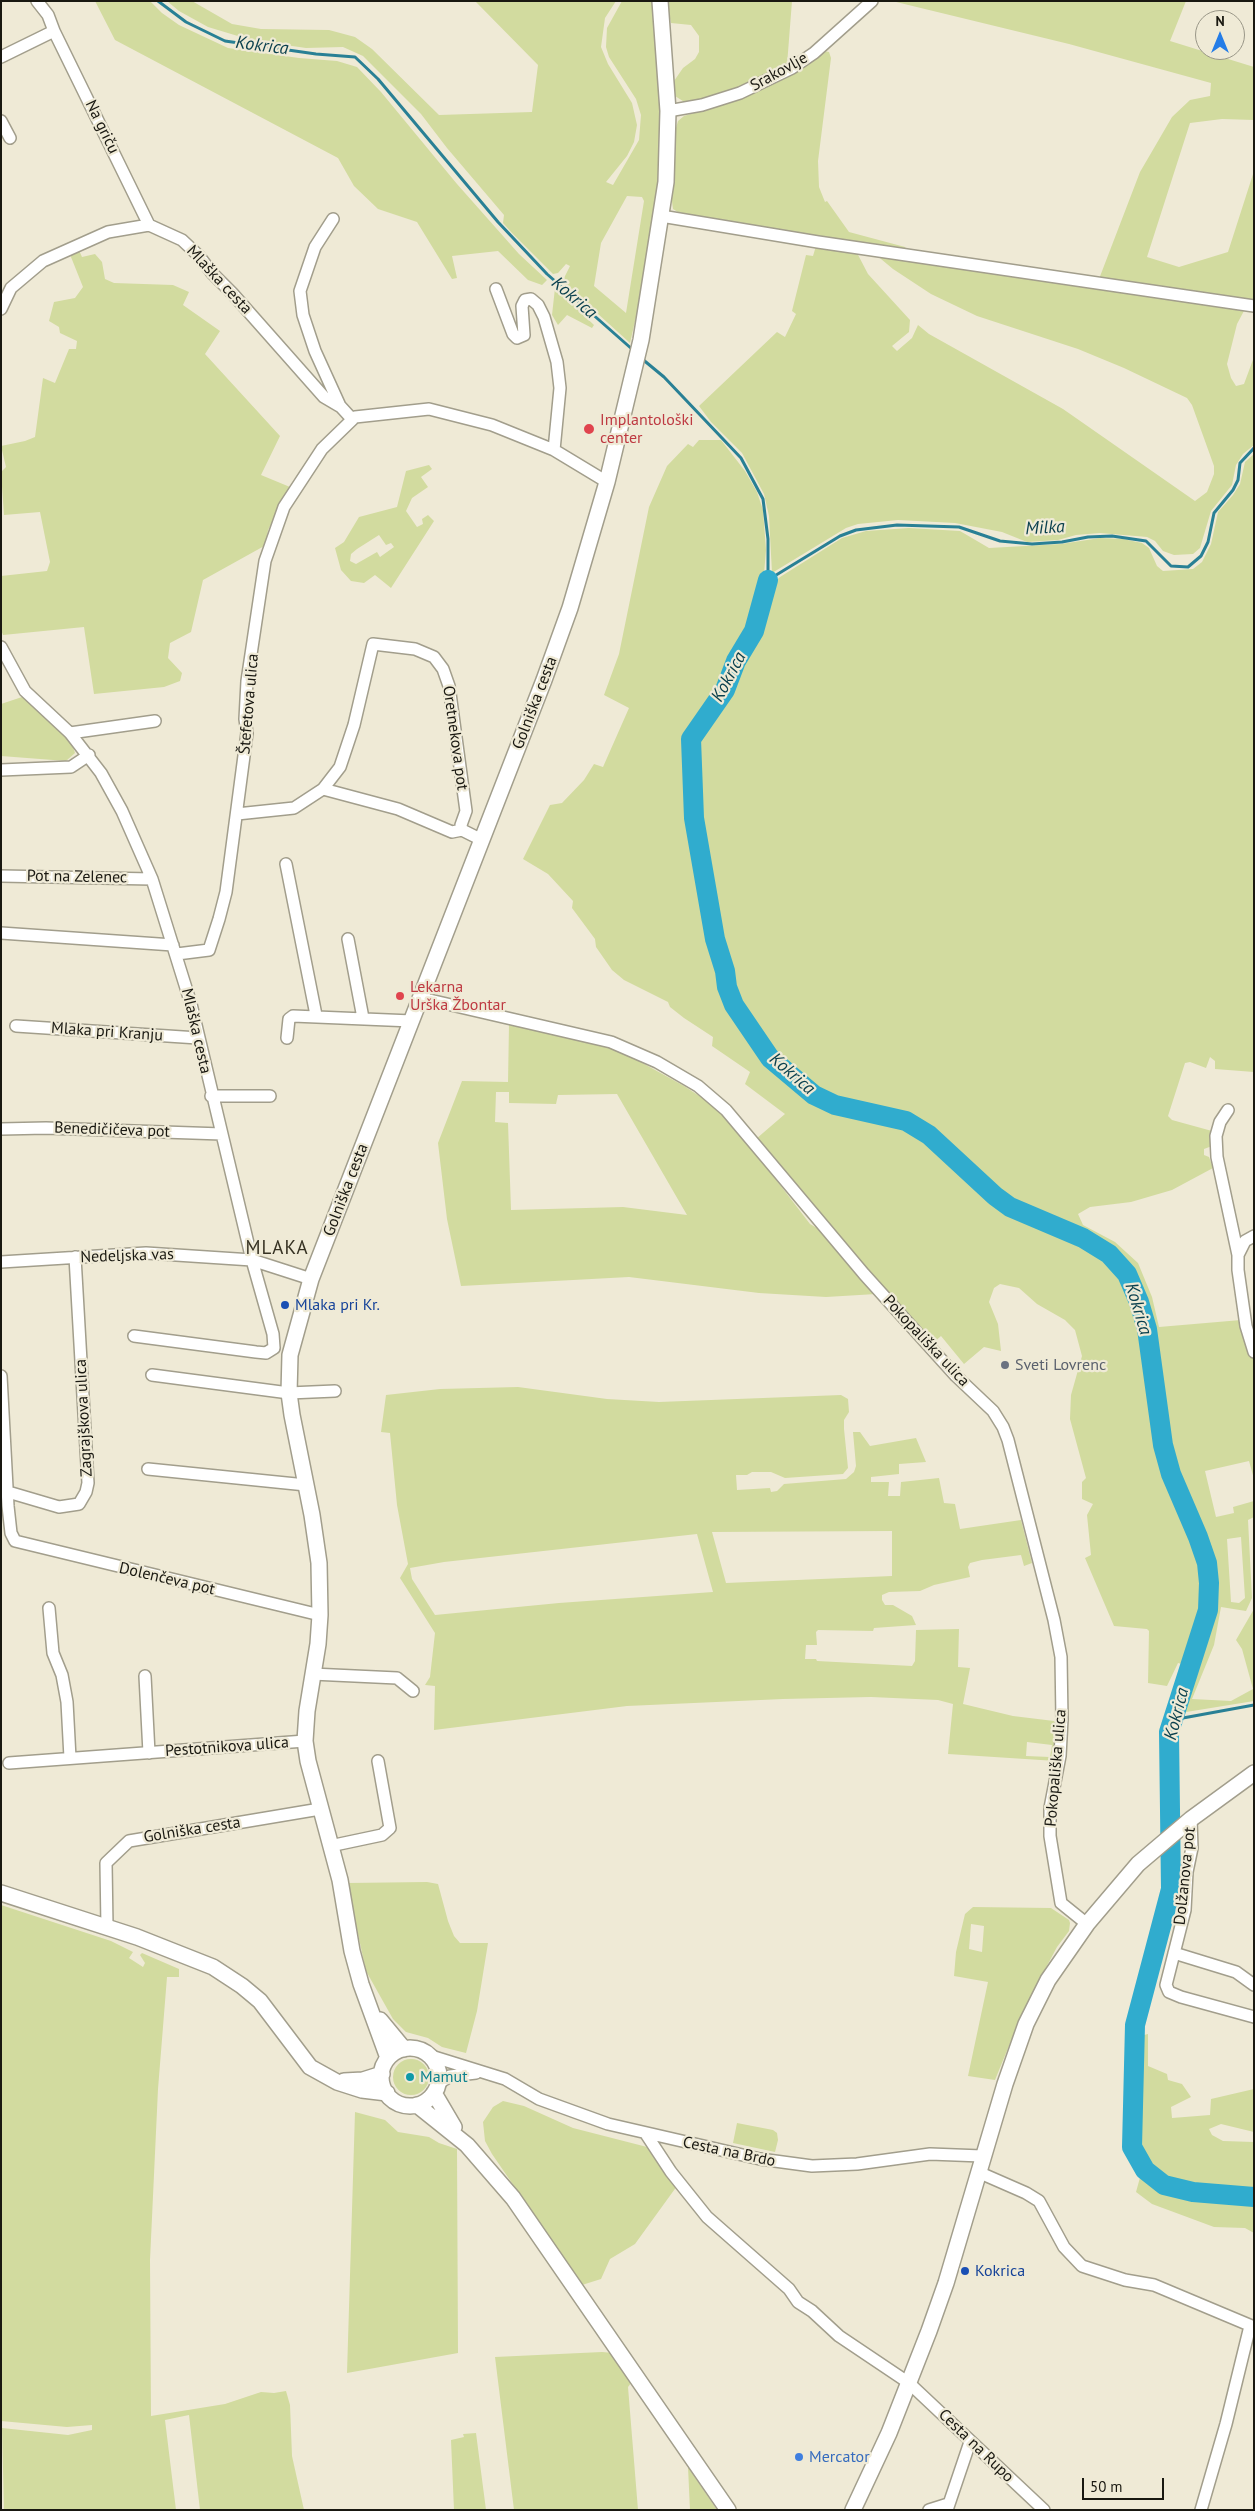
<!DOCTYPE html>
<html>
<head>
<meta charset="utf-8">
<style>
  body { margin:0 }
  #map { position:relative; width:1255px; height:2511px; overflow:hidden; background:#efead6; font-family:"PT Sans",sans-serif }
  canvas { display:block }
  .frame { position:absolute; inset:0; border:2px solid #191811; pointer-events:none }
  .north { position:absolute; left:1195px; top:10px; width:50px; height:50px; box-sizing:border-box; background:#efead6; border:1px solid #999687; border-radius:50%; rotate:0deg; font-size:14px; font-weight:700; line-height:20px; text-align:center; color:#191811 }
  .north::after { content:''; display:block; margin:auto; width:18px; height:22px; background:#257de7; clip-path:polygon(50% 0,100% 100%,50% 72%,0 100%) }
  .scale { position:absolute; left:1082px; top:2478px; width:82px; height:22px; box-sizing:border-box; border:2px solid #191811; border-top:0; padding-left:6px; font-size:15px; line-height:18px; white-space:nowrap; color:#191811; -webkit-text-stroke:4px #efead6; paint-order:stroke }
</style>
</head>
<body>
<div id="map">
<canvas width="1255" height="2511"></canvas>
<div class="frame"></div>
<div class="north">N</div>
<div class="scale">50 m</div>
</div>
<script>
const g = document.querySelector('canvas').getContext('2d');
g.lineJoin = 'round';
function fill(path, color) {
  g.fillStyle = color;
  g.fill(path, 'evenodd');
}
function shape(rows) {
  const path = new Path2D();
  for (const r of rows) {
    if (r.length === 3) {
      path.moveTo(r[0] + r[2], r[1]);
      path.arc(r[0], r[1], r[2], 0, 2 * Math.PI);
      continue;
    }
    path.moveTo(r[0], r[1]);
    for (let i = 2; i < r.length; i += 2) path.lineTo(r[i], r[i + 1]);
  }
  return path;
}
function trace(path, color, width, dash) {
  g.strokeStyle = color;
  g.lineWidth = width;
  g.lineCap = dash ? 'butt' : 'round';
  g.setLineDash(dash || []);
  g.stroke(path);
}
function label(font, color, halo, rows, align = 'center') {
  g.font = font + ' "PT Sans",sans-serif';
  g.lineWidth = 4.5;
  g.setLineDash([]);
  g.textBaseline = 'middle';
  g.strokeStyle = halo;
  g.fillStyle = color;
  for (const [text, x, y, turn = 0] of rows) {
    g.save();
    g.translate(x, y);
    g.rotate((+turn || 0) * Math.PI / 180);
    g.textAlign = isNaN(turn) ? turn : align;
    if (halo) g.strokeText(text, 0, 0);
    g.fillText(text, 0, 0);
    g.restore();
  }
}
fill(shape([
  [95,1,150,1,162,13,179,25,228,48,299,58,337,61,357,67,381,92,457,184,519,254,547,280,542,285,528,280,498,251,452,256,457,278,452,279,417,222,378,209,354,186,338,158,115,40],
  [167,1,192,1,232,24,261,29,329,30,355,37,372,49,439,115,532,112,538,65,475,1,616,1,605,18,601,47,608,64,632,103,637,125,634,142,627,156,606,182,613,185,639,140,641,115,636,99,609,57,606,47,607,28,622,1,653,1,658,59,661,150,654,214,639,304,630,343,565,284,564,278,570,266,566,264,558,273,553,274,512,233,503,223,504,215,447,148,421,114,363,56,343,47,306,48,251,40,208,27,179,11],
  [627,196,642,197,644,201,626,313,594,286,601,243],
  [666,1,792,1,787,65,738,88,704,100,686,103,675,96,674,81,683,68,695,59,699,52,699,36,691,25,671,23],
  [892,1,1186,1,1170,41,1254,67,1254,120,1222,119,1190,123,1147,257,1179,267,1228,252,1254,171,1254,301,1099,279,1140,172,1154,148,1172,117,1190,100,1210,96,1211,83,1069,44],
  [824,51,829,52,831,58,818,161,819,187,825,202,827,201,849,232,905,247,907,250,681,214,673,209,671,194,675,131,678,121,684,116,719,105,785,78],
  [816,246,856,251,868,274,910,320,909,332,892,346,897,351,912,338,918,325,929,334,1063,409,1195,501,1207,492,1214,474,1214,466,1192,405,1187,398,1124,368,1078,349,977,316,931,294,893,269,875,254,1245,309,1237,324,1227,364,1231,378,1236,386,1244,384,1254,357,1254,445,1243,454,1236,465,1232,485,1211,511,1200,548,1193,554,1174,555,1163,551,1155,541,1147,537,1100,533,1076,535,1058,540,1027,542,1002,532,955,523,898,520,858,524,846,528,772,573,769,516,764,494,742,453,711,422,699,406,777,332,785,337,796,314,792,311,806,255,813,256],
  [78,248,82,257,95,254,102,262,105,279,114,283,173,285,189,292,183,305,220,331,205,354,280,436,261,475,290,487,268,530,266,545,203,580,191,632,170,643,168,658,182,673,180,681,164,687,94,694,84,627,3,635,1,630,1,576,47,571,50,562,40,512,4,515,1,472,6,467,1,446,25,441,35,437,43,378,55,383,69,349,76,349,77,341,60,333,59,327,49,321,54,302,75,298,83,287,69,252],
  [555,288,594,325,592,328,567,315,558,325,552,315],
  [699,440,721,440,745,471,757,492,763,510,766,550,762,598,751,631,738,655,739,659,760,627,772,584,780,577,842,538,866,531,909,528,960,531,989,548,1061,544,1100,538,1123,539,1142,543,1149,548,1157,566,1163,571,1193,569,1202,562,1211,544,1218,512,1233,495,1240,484,1245,462,1254,454,1254,1072,1215,1069,1215,1061,1210,1057,1206,1068,1190,1062,1185,1063,1168,1116,1172,1120,1212,1131,1212,1146,1204,1149,1204,1155,1209,1157,1213,1168,1172,1190,1131,1202,1090,1207,1078,1214,1083,1225,1115,1242,1138,1263,1152,1297,1159,1327,1241,1320,1254,1361,1254,1479,1249,1461,1205,1471,1216,1517,1234,1513,1233,1507,1254,1501,1254,1517,1248,1520,1252,1598,1246,1611,1221,1607,1214,1645,1192,1699,1231,1701,1253,1689,1242,1649,1236,1640,1254,1609,1254,1701,1180,1713,1183,1698,1209,1623,1213,1575,1201,1528,1173,1465,1168,1433,1161,1408,1150,1322,1144,1300,1135,1280,1115,1255,1098,1242,1035,1215,999,1197,978,1177,970,1164,963,1163,909,1118,835,1102,820,1093,801,1073,781,1061,766,1047,735,1002,717,937,716,923,712,920,710,923,711,941,723,975,728,1000,768,1065,784,1081,807,1097,829,1107,869,1113,927,1135,1008,1209,1084,1243,1106,1257,1121,1272,1136,1304,1144,1337,1154,1400,1157,1445,1168,1479,1193,1533,1205,1587,1197,1635,1182,1664,1178,1663,1167,1686,1148,1683,1149,1631,1147,1629,1114,1626,1085,1558,1091,1555,1087,1515,1093,1504,1082,1499,1082,1482,1086,1478,1070,1419,1071,1395,1082,1356,1075,1330,1065,1320,1037,1304,1019,1288,1000,1284,994,1288,989,1302,998,1324,1001,1351,984,1347,964,1364,941,1336,932,1344,756,1139,785,1114,745,1084,750,1072,712,1046,713,1037,684,1018,670,1007,668,1002,624,980,612,970,596,947,595,939,572,908,573,901,548,874,523,859,550,805,562,803,584,780,594,764,603,767,629,708,604,695,619,654,649,507,667,466,688,444,693,447],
  [1241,1537,1245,1598,1239,1603,1231,1602,1227,1539],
  [429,465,432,469,421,477,428,487,412,498,406,511,417,527,423,524,422,519,428,515,434,521,391,588,375,575,364,583,351,581,341,570,335,548,344,542,359,517,397,507,406,471],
  [379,535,386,545,391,543,394,547,380,557,377,552,356,564,350,561,351,554,357,549],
  [22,697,70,738,75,753,66,761,1,756,1,704],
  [509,1025,597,1043,628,1055,684,1086,710,1103,731,1121,810,1224,822,1231,876,1294,826,1297,759,1293,629,1277,461,1286,447,1219,438,1143,462,1081,508,1082],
  [496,1092,509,1092,509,1103,556,1104,558,1095,617,1094,687,1215,623,1207,511,1210,508,1123,495,1122],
  [518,1387,607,1399,659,1402,841,1395,848,1399,849,1412,844,1420,844,1429,848,1468,843,1474,785,1478,771,1472,752,1472,747,1475,736,1475,737,1490,770,1488,771,1492,777,1491,784,1484,846,1479,854,1472,856,1466,853,1432,860,1432,870,1446,916,1438,926,1462,899,1464,899,1474,871,1477,871,1482,889,1482,888,1496,900,1496,901,1482,939,1478,944,1503,955,1504,960,1529,1021,1520,1032,1563,1024,1566,1021,1555,982,1560,970,1563,968,1567,970,1577,934,1585,920,1591,889,1592,882,1595,882,1600,885,1605,893,1605,912,1616,916,1625,874,1628,873,1631,818,1630,816,1632,817,1645,806,1645,805,1659,816,1659,817,1661,912,1666,915,1661,916,1630,959,1629,958,1667,970,1668,963,1704,1013,1716,1054,1721,1058,1728,1056,1761,948,1754,953,1704,938,1700,871,1697,783,1699,627,1706,434,1730,435,1686,425,1685,430,1677,435,1633,400,1578,408,1564,397,1505,390,1433,381,1432,386,1395,440,1389],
  [892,1531,892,1576,726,1583,712,1532],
  [697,1534,713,1592,559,1603,435,1615,412,1579,410,1568,444,1562],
  [1027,1742,1052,1745,1050,1757,1026,1756],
  [427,1882,438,1884,448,1921,454,1936,460,1943,488,1943,477,2011,466,2053,442,2047,428,2038,406,2032,393,2019,366,1971,347,1883],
  [1,1905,111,1941,133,1952,129,1958,143,1967,145,1963,140,1955,142,1953,179,1969,179,1977,167,1977,158,2089,150,2260,151,2416,225,2404,261,2392,274,2393,286,2391,290,2405,292,2456,304,2510,200,2510,189,2415,165,2420,176,2510,4,2510,2,2428,68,2435,92,2430,92,2425,67,2427,1,2421],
  [973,1907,1051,1908,1069,1920,1070,1923,1069,1931,1057,1947,1024,2009,995,2080,968,2076,988,1982,954,1976,956,1952,965,1914],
  [971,1924,984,1926,982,1952,969,1949],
  [1148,2034,1148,2066,1167,2074,1168,2080,1182,2084,1191,2097,1171,2107,1172,2118,1210,2115,1211,2099,1254,2089,1254,2132,1221,2124,1209,2129,1212,2135,1223,2141,1254,2142,1254,2192,1192,2187,1166,2180,1154,2173,1139,2146,1137,2130,1141,2054,1144,2035],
  [411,2077,18],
  [503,2101,524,2106,573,2128,651,2148,677,2186,635,2244,610,2259,601,2279,582,2285,492,2154,485,2141,483,2122,493,2107],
  [355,2112,385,2120,398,2132,429,2137,439,2143,457,2149,458,2353,347,2373],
  [737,2123,773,2130,777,2133,778,2140,775,2152,733,2143],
  [1141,2174,1175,2191,1194,2196,1219,2196,1254,2201,1254,2233,1245,2228,1214,2227,1152,2204,1136,2192],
  [602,2352,613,2353,631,2383,628,2387,638,2510,514,2510,495,2357],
  [476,2433,486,2510,454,2510,451,2440,464,2437,463,2434],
  [688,2467,717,2510,690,2510]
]), '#d2db9f');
trace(shape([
  [158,1,186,22,225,41,316,54,355,57,378,79,498,222,547,274,633,350],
  [641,358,664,377,741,458,763,499,768,539,768,580,840,536,856,530,897,525,959,527,1000,541,1032,544,1062,542,1088,537,1112,536,1146,541,1171,566,1188,567,1201,556,1208,542,1214,513,1233,490,1238,480,1240,463,1254,448],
  [1172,1720,1254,1705]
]), '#298095', 3);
trace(shape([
  [768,580,754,631,736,661,725,690,691,739,694,818,715,939,725,971,727,987,734,1005,770,1058,814,1095,835,1105,906,1121,929,1135,995,1196,1010,1207,1083,1238,1109,1254,1127,1274,1139,1302,1147,1329,1163,1445,1171,1474,1198,1537,1207,1563,1209,1583,1208,1610,1169,1732,1171,1889,1135,2025,1132,2147,1145,2170,1164,2185,1193,2192,1254,2197]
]), '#30acce', 20);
const street = shape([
  [54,31,149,225],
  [1,57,54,31,48,15,37,1],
  [668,111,702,105,740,93,792,68,814,53,872,1],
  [1,121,10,138],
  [661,216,818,242,1254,306],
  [333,219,315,247,300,291,303,315,315,351,340,406],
  [496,289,513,334,517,338,524,335,522,306,525,300,531,299,538,305,544,317,557,362,560,388,554,450],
  [1,309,11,288,43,261,108,232,149,225,182,240,199,256,212,273,232,293,324,397,341,407,352,419],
  [1,647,25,691,70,733,101,773,122,811,152,879,191,1004,252,1260,311,1279],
  [70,733,155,721],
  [1,770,71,767,89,755],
  [323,789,398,809,452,832,462,830],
  [237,814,294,808,323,789,340,767,354,725,373,644,415,649,434,657,443,669,449,686,466,811,461,825,462,830,482,840],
  [286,864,316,1015],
  [1,876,152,879],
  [1,933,173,945],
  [348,939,363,1018],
  [177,954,209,950,219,919,226,892,247,733,245,719,247,681,265,561,284,507,322,449,355,417,429,409,492,425,554,450,607,482],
  [421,998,611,1042,657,1062,698,1086,726,1110,864,1274,956,1376,993,1411,1003,1427,1008,1440,1054,1620,1061,1657,1062,1719,1060,1756,1050,1808,1050,1836,1061,1903,1087,1924],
  [16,1026,198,1038],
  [287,1038,289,1019,293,1016,412,1021],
  [211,1096,270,1096],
  [1228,1110,1220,1122,1216,1136,1217,1157,1238,1255],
  [1,1129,46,1128,222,1134],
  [1254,1236,1245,1241,1238,1255,1238,1270,1246,1326,1254,1352],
  [1,1262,146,1253,252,1260,273,1334,274,1348,266,1353,256,1352,134,1336],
  [152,1375,289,1393,335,1391],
  [1,1376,8,1506,11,1533,15,1541,320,1615],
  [148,1469,306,1485],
  [8,1492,59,1507,79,1504,86,1492,88,1483,75,1257],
  [49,1608,53,1653,62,1675,67,1702,70,1758],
  [312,1674,397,1678,413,1691],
  [145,1676,149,1753],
  [9,1763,305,1741],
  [1191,1819,1192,1848,1187,1872,1185,1910,1166,1985,1169,1992,1181,1997,1254,2017],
  [330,1846,382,1835,390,1828,378,1761],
  [107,1927,106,1863,129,1841,320,1809],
  [1174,1953,1236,1972,1254,1985],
  [431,2056,505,2079,539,2099,608,2124,760,2159,812,2166,857,2164,930,2154,982,2156],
  [439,2083,450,2076,476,2073],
  [646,2134,671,2172,707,2217,789,2289,798,2302,812,2311,839,2336,909,2383,1044,2510],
  [978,2172,1026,2193,1039,2201,1064,2247,1082,2266,1125,2280,1154,2285,1254,2327],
  [929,2510,948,2504],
  [947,2510,970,2442],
  [1201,2510,1226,2424,1250,2326]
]);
const secondary = shape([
  [1,1893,137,1937,213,1967,242,1986,260,2001,310,2067,337,2082,362,2090,387,2093],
  [380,2020,404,2049],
  [410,2077,29],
  [388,2058,361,1984,352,1951,340,1880,308,1761,305,1741,307,1711,318,1644,320,1615,319,1563,312,1515,292,1415,289,1393,290,1355,311,1279,544,680,570,608,607,482,641,340,666,182,668,111,660,1],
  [344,2081,363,2080,382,2074],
  [434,2093,454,2127],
  [417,2105,467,2145,513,2198,728,2510],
  [853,2510,889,2433,929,2331,946,2283,1005,2084,1026,2024,1048,1980,1087,1924,1138,1864,1191,1819,1254,1773]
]);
trace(street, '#a29e8c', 14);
trace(secondary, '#a29e8c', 18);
trace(street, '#fff', 11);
trace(secondary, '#fff', 15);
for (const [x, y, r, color] of [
  [589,429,6,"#e0444e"],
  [400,996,5,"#e0444e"],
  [285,1305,5,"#1a4fb4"],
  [1005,1365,5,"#6b7280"],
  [410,2077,5,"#0f9aa8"],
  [965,2271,5,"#1a4fb4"],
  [799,2457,5,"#3f7fe0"]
]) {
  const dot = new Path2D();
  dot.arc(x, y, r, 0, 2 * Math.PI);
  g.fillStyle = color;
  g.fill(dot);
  trace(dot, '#efead6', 2);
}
label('16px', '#191811', '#efead6', [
  ["Srakovlje",779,72,-29],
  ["Na griču",102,127,64],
  ["Mlaška cesta",219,280,47],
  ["Golniška cesta",535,703,-69],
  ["Štefetova ulica",249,704,-85],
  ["Oretnekova pot",455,738,82],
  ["Pot na Zelenec",77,877,1],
  ["Mlaška cesta",196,1031,77],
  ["Mlaka pri Kranju",107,1032,4],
  ["Benedičičeva pot",112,1130,2],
  ["Golniška cesta",346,1190,-69],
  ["Nedeljska vas",127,1256,-2],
  ["Pokopališka ulica",926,1341,47],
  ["Zagrajškova ulica",84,1418,-93],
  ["Dolenčeva pot",167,1579,13],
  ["Pestotnikova ulica",227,1747,-4],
  ["Pokopališka ulica",1056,1768,-85],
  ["Golniška cesta",192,1830,-9],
  ["Dolžanova pot",1185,1876,-84],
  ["Cesta na Brdo",729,2152,12],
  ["Cesta na Rupo",976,2446,44]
]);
label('16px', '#be3a42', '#efead6', [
  ["Implantološki",600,420],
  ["center",600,438],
  ["Lekarna",410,987],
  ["Urška Žbontar",410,1005]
], 'left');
label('16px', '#164399', '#efead6', [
  ["Mlaka pri Kr.",295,1305],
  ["Kokrica",975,2271]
], 'left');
label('16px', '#5b616d', '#efead6', [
  ["Sveti Lovrenc",1015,1365]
], 'left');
label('16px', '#0d838f', '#efead6', [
  ["Mamut",420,2077]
], 'left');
label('16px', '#366cbe', '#efead6', [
  ["Mercator",809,2457]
], 'left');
label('italic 18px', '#093f4d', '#efead6', [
  ["Kokrica",262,46,7],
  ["Kokrica",574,298,41],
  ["Milka",1045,528,-3],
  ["Kokrica",729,677,-62],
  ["Kokrica",792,1074,41],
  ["Kokrica",1138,1309,73],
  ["Kokrica",1177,1714,-76]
]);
g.letterSpacing = '1px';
label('19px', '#363223', '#efead6', [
  ["MLAKA",277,1249]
]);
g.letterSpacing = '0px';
</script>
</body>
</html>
